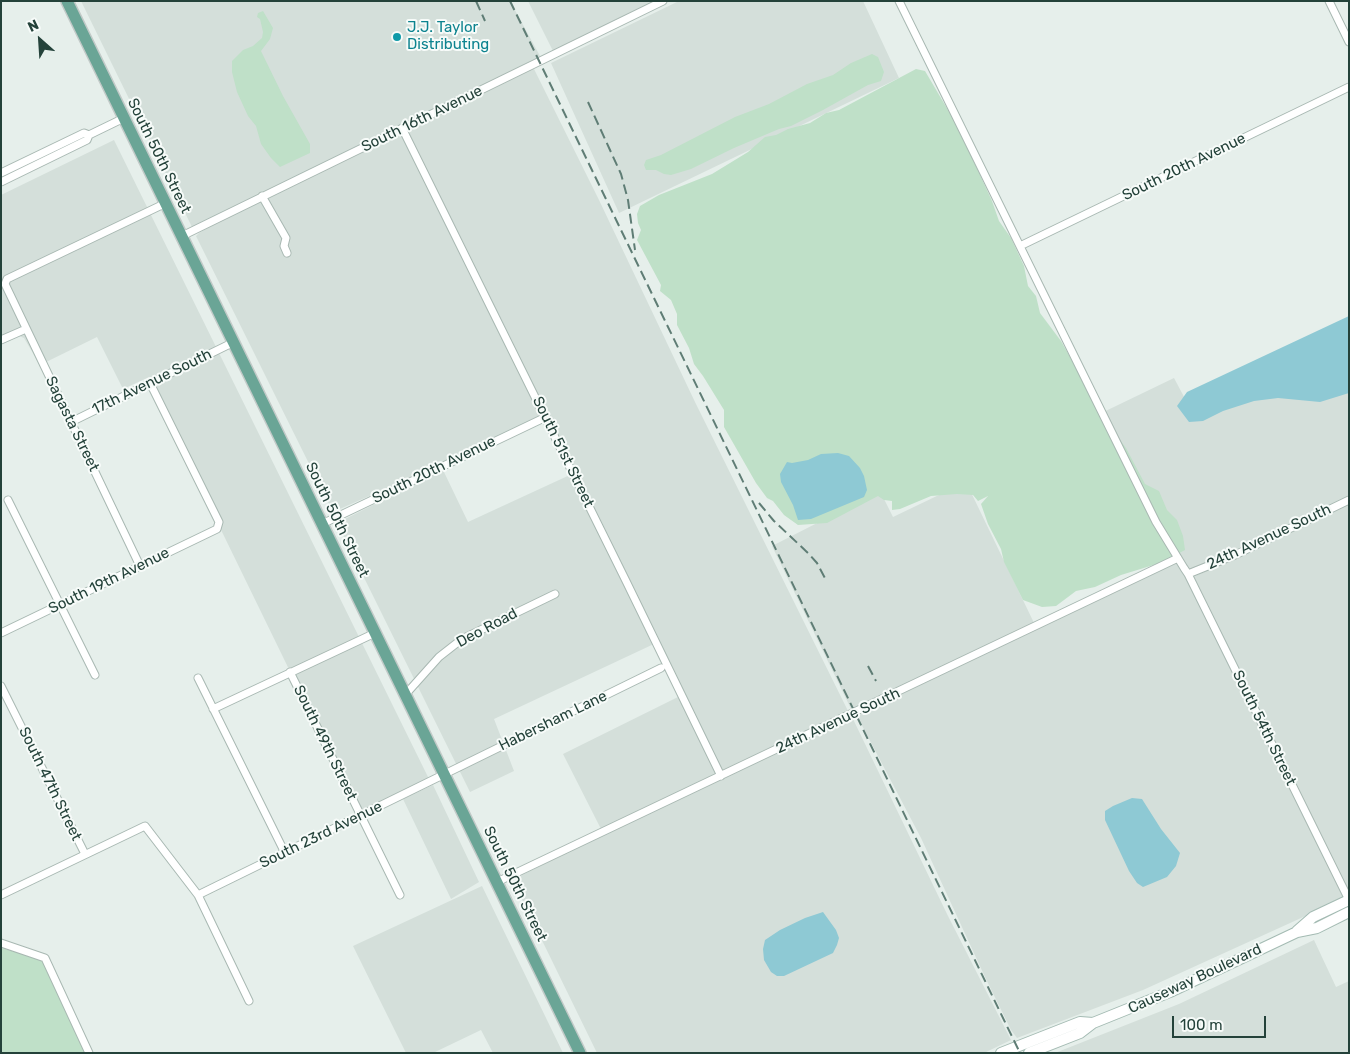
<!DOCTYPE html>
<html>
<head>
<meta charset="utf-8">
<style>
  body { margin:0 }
  #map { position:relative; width:1350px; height:1054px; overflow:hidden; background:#e6efeb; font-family:Rubik,sans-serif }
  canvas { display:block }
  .frame { position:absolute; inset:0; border:2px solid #24423a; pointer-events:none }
  .north { position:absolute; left:15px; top:15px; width:50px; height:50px; -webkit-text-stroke:4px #f7fbf9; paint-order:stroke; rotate:334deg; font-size:14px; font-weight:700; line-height:20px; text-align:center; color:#24423a }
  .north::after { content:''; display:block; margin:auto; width:18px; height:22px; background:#24423a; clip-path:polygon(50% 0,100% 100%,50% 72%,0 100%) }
  .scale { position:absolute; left:1172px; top:1016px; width:94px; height:22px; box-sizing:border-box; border:2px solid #24423a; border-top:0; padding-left:6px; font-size:15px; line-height:18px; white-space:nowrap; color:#24423a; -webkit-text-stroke:4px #f7fbf9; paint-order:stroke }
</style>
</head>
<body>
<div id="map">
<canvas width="1350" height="1054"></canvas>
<div class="frame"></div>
<div class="north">N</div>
<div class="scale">100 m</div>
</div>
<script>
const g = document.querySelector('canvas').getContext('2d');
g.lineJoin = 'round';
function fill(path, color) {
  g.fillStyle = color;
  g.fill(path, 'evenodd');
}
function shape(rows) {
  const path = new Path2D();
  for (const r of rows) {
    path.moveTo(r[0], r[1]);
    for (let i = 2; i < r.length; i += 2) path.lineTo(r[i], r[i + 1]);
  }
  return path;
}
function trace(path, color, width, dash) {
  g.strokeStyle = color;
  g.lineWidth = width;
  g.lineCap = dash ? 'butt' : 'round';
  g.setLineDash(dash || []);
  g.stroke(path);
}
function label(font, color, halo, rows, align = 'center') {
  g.font = font + ' Rubik,sans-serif';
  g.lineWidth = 4;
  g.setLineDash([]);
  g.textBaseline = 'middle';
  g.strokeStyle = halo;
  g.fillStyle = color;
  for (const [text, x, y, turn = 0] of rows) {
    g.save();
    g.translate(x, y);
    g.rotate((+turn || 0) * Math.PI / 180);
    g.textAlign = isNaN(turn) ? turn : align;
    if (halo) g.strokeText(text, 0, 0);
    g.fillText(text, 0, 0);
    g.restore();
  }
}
fill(shape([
  [81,1,510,1,540,56,409,123,192,227],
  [528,1,658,1,552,52,553,51],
  [679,1,863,1,899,78,619,213,551,63],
  [533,67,599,200,695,402,850,715,723,774,404,128],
  [402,130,542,415,453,459,333,512,196,236,199,233,257,200],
  [114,140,429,779,360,815,147,378,123,389,97,337,40,365,24,338,19,336,1,345,1,195],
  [1349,338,1349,497,1189,571,1089,419,1174,378,1191,410],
  [443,470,468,522,572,474,656,643,494,719,514,771,470,792,337,523],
  [966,482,1035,625,853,713,772,546,880,491,893,517],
  [1349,503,1349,895,1193,577],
  [1175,562,1186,574,1345,898,1143,990,1017,1038,1011,1030,985,977,921,838,857,716,921,683],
  [680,696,718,776,602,831,563,754],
  [853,719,947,914,1011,1040,984,1053,597,1053,514,883,522,875,722,776],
  [433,785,479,882,451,899,403,799],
  [482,886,563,1053,493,1053,481,1030,433,1053,406,1053,353,946],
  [1314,940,1336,987,1349,981,1349,1053,1055,1053,1179,1004]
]), '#d4dfda');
fill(shape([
  [263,11,273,28,270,39,261,51,283,96,310,144,310,153,280,167,271,158,261,144,256,126,248,116,237,92,232,72,232,61,243,50,253,46,262,38,263,32,260,19,257,17,258,13],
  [872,54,878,57,884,72,881,81,868,85,823,110,791,126,779,129,734,148,691,169,671,175,664,174,656,170,646,170,644,165,646,160,661,155,735,117,769,104,807,84,833,75,851,63],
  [916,69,925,71,958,127,992,201,999,221,1011,238,1024,266,1028,286,1036,296,1040,313,1061,341,1108,424,1126,448,1145,484,1159,491,1167,510,1177,520,1183,536,1185,550,1160,563,1121,575,1095,587,1076,591,1056,606,1042,607,1023,600,1004,562,1001,549,988,524,981,504,988,496,978,501,973,495,957,494,931,496,900,509,892,510,892,501,884,500,878,496,827,523,812,524,798,525,784,515,773,501,767,498,756,483,724,427,724,410,703,376,694,364,689,348,677,325,677,314,671,300,660,291,661,285,637,240,641,230,638,223,637,214,640,206,659,195,712,174,748,152,765,137,776,135,788,129,810,123,826,113,839,110],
  [1,948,44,960,88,1053,1,1053]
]), '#bfe0c8');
fill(shape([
  [1349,316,1349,393,1320,402,1278,398,1254,401,1223,411,1203,421,1189,422,1177,406,1187,392],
  [838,453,849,456,860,468,864,476,867,490,864,497,811,519,798,520,793,505,781,482,780,474,787,462,792,463,808,460,821,454],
  [1132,798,1142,799,1161,829,1180,853,1176,866,1167,877,1143,887,1137,883,1129,871,1105,820,1105,811,1113,806],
  [823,912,836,930,839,938,837,945,833,953,784,976,777,976,771,972,764,960,763,949,765,940,780,930,805,918]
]), '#8ec9d4');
const street = shape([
  [899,1,1156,522,1184,568,1188,574,1349,900],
  [1329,1,1349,42],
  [402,128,626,581,721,776],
  [1,173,84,133,89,135,124,118],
  [1,182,87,140,89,135],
  [262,196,286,238,284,246,287,253],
  [182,236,663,1],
  [1020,246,1349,87],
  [1,340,26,329],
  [71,422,234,342],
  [8,500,95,675],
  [322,524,546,417],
  [140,566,5,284,7,279,166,203],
  [1188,574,1235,555,1349,500],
  [1,633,217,529,219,522,150,383],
  [290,672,400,895],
  [198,678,285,853],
  [1,686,85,854],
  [405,695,439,657,462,639,555,594],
  [213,709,375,633],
  [497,882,1178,558],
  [1,895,145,826,198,895,249,1001],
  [198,895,661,668],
  [1,943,45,958,89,1053]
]);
const secondary = shape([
  [1297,931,1313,917,1349,900],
  [1001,1053,1080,1022,1093,1023],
  [1029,1053,1080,1033,1093,1023,1170,992,1297,932,1317,928,1349,912]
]);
const primary = shape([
  [67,1,580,1053]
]);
trace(street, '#a8b8b2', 9);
trace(secondary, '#a4bbb3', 12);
trace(primary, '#c2cac8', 14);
trace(street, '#fff', 7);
trace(secondary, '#fff', 10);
trace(primary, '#6aa596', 11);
trace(shape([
  [476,1,485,21],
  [510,1,1020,1053],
  [588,102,621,174,628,200,635,250],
  [759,503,774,521,808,553,817,563,827,582],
  [868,666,876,681]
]), '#5f7d75', 2, [10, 5]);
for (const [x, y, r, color] of [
  [397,37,5,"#0f9aa8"]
]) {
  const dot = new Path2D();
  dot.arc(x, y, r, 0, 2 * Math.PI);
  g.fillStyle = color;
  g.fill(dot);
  trace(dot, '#f7fbf9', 2);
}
label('15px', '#0d838f', '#f7fbf9', [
  ["J.J. Taylor",407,28],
  ["Distributing",407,45]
], 'left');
label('15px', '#24423a', '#f7fbf9', [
  ["South 16th Avenue",422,119,-26],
  ["South 50th Street",159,156,64],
  ["South 20th Avenue",1184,167,-26],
  ["17th Avenue South",152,382,-26],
  ["Sagasta Street",72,424,64],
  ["South 51st Street",563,452,64],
  ["South 20th Avenue",434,470,-26],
  ["South 50th Street",337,520,64],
  ["24th Avenue South",1269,537,-25],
  ["South 19th Avenue",109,581,-26],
  ["Deo Road",487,628,-28],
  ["Habersham Lane",553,721,-26],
  ["24th Avenue South",838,721,-25],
  ["South 54th Street",1264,728,64],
  ["South 49th Street",325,743,64],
  ["South 47th Street",50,784,64],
  ["South 23rd Avenue",321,835,-26],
  ["South 50th Street",515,884,64],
  ["Causeway Boulevard",1195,979,-25]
]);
</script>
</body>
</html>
